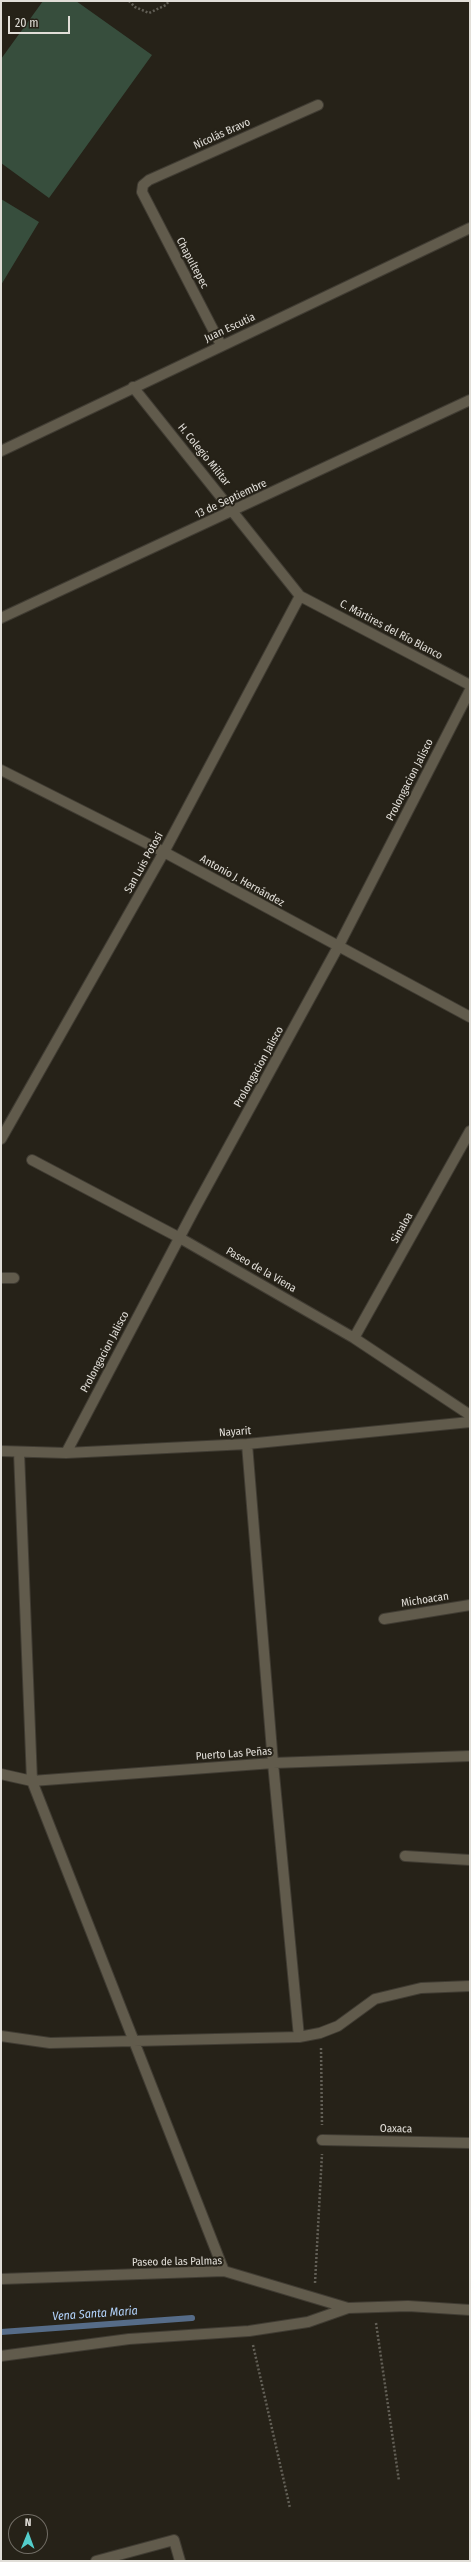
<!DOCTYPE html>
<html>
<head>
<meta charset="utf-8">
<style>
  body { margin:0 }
  #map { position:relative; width:471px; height:2562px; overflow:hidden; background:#262218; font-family:"Fira Sans Condensed",sans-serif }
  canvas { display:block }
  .frame { position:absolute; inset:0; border:2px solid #e1ded8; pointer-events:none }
  .north { position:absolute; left:8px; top:2514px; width:40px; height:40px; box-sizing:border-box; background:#262218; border:1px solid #716d65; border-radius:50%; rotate:1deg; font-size:11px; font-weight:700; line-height:16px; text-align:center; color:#e1ded8 }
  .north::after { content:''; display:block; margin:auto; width:14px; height:18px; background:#53cdcb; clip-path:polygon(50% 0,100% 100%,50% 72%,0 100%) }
  .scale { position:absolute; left:8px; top:16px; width:62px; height:18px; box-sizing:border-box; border:2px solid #e1ded8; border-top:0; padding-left:5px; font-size:12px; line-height:14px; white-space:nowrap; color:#e1ded8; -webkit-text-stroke:3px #262218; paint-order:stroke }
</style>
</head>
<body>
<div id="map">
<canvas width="471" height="2562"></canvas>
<div class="frame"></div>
<div class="north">N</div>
<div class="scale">20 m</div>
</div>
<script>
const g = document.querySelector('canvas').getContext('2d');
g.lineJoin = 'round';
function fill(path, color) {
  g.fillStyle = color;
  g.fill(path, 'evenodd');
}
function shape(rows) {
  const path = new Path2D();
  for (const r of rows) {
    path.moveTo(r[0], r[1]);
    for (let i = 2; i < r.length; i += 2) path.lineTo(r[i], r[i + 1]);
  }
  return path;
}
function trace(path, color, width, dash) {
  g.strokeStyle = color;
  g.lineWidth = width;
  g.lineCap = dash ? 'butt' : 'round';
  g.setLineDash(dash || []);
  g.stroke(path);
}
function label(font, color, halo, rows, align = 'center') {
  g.font = font + ' "Fira Sans Condensed",sans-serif';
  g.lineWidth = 4;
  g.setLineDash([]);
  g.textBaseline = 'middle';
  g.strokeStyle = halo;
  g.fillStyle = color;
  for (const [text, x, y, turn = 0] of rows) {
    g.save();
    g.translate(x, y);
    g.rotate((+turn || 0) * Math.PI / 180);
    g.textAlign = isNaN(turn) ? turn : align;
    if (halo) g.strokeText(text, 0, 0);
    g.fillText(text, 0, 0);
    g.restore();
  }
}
fill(shape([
  [43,1,76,1,152,55,49,198,1,163,1,59],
  [1,199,39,222,1,285]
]), '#374e3d');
trace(shape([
  [1,2332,192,2318]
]), '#566c88', 6);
const minor = shape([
  [221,345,142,192,143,185,149,180,318,105],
  [133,387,300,596,470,685],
  [1,451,470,228],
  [1,618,470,400],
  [1,770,164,852,470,1017],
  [1,1139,164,852,300,596],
  [32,1160,180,1238,354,1338,470,1415],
  [1,1278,14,1278],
  [354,1338,470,1131],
  [1,1451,66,1453,247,1444,470,1422],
  [19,1452,32,1781,224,2271],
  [66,1453,194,1210,338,947,470,690],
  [384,1619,470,1605],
  [1,1774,32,1781,273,1763,470,1756],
  [405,1856,470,1860],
  [1,2036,50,2043,299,2037,273,1763,247,1444],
  [299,2037,320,2033,338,2026,375,1999,421,1988,470,1986],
  [322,2140,470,2143],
  [1,2279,224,2271,348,2308],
  [1,2356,129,2339,249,2331,308,2322,348,2308,408,2306,470,2310],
  [96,2561,174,2540,180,2561]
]);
trace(minor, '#403c33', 12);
trace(shape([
  [129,1,135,7,149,13,166,5,169,1],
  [321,2048,322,2125],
  [315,2283,322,2154],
  [376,2323,399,2481],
  [253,2345,290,2508]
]), '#625f56', 2.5, [2, 2]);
trace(minor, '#615b4c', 10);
label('11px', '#e1ded8', '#262218', [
  ["Nicolás Bravo",222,134,-24],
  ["Chapultepec",192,263,62],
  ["Juan Escutia",230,328,-25],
  ["H. Colegio Militar",204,455,51],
  ["13 de Septiembre",231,499,-25],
  ["C. Mártires del Río Blanco",391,630,28],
  ["Prolongacion Jalisco",410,780,-63],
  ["San Luis Potosi",144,863,-61],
  ["Antonio J. Hernández",242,881,29],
  ["Prolongacion Jalisco",259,1067,-61],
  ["Sinaloa",402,1228,-61],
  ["Paseo de la Viena",261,1270,30],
  ["Prolongacion Jalisco",105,1352,-62],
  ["Nayarit",235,1432,-4],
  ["Michoacan",425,1600,-9],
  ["Puerto Las Peñas",234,1754,-4],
  ["Oaxaca",396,2129,1],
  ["Paseo de las Palmas",177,2262,-1]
]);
label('italic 12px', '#b1d1f9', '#262218', [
  ["Vena Santa Maria",95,2314,-4]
]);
</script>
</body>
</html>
